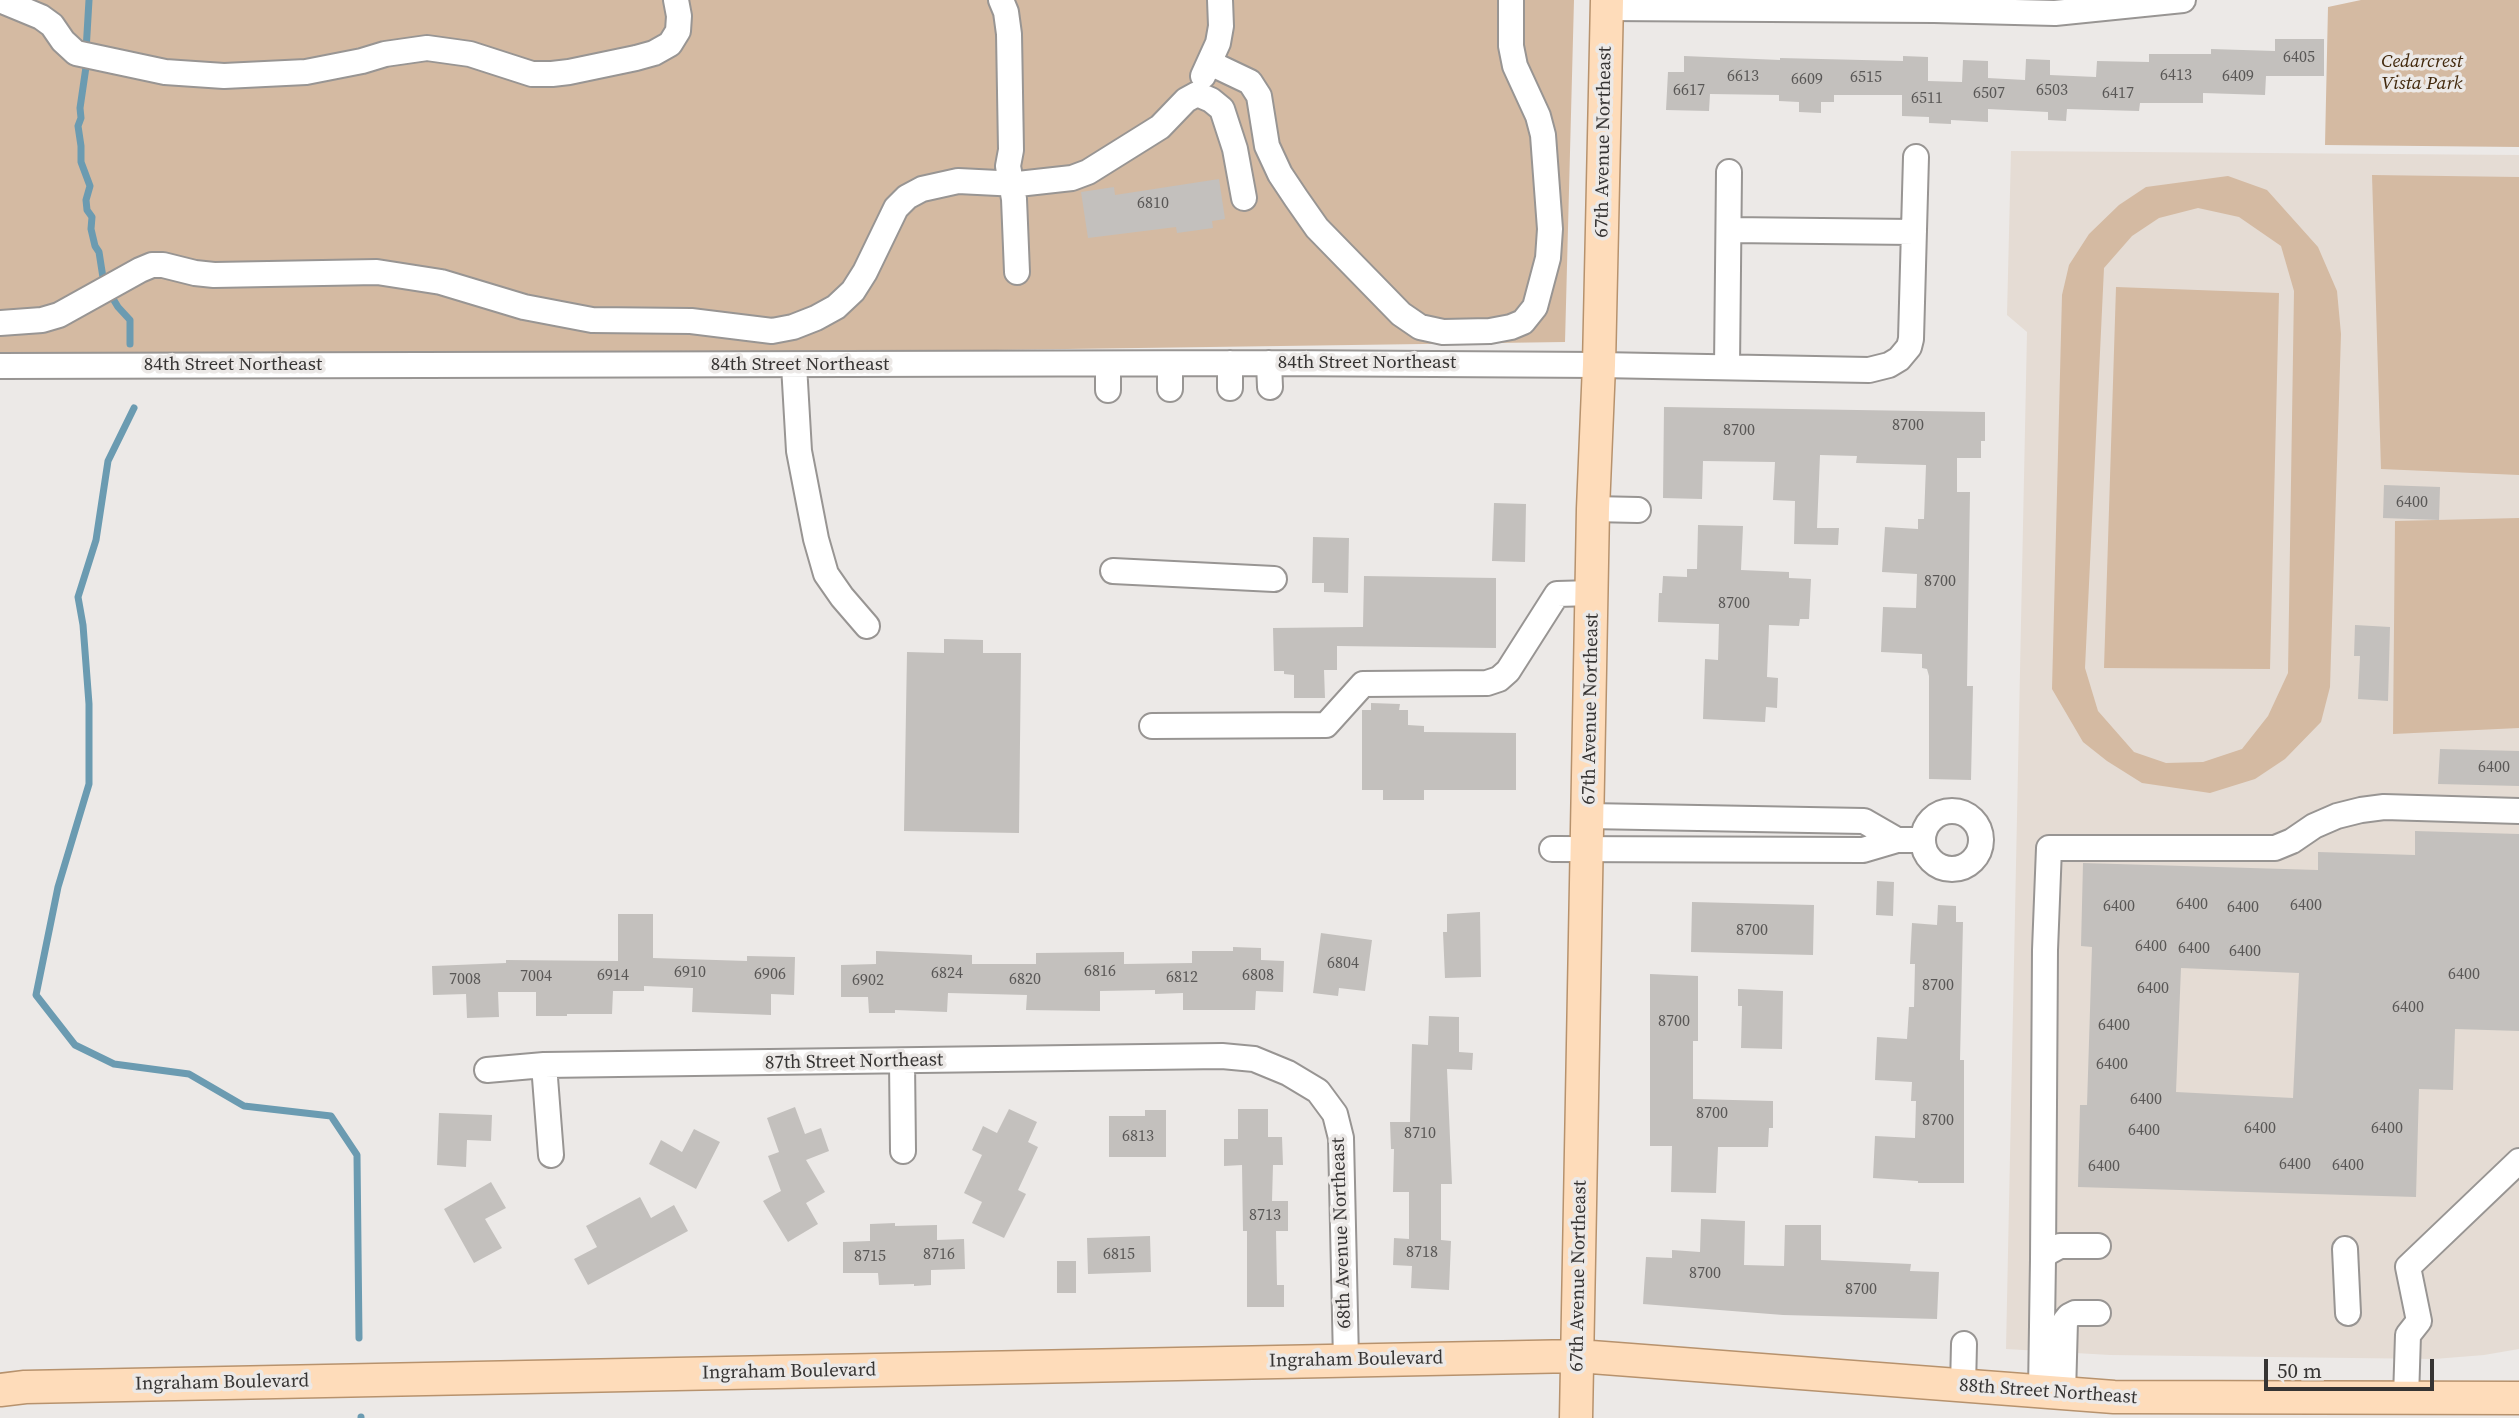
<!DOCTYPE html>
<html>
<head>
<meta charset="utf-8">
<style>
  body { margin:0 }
  #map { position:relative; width:2519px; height:1418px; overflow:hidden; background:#ece9e7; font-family:"Source Serif 4",serif }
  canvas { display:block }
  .scale { position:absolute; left:2264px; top:1359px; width:170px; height:32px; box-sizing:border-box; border:4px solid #363433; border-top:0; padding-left:9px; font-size:21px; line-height:24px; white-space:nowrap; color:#363433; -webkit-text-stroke:5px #ece9e7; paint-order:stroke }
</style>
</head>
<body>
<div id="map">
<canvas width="2519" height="1418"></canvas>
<div class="scale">50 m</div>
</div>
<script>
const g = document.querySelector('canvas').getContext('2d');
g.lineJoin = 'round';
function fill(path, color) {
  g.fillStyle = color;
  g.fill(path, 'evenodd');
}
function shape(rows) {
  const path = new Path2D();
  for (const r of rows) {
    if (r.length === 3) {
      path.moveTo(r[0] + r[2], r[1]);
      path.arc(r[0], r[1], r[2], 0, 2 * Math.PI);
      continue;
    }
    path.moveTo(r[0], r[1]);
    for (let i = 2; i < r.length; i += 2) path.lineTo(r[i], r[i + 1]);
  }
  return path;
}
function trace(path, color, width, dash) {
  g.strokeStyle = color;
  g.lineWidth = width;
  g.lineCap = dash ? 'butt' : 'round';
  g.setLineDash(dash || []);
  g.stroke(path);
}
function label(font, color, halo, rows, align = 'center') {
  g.font = font + ' "Source Serif 4",serif';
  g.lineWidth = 7;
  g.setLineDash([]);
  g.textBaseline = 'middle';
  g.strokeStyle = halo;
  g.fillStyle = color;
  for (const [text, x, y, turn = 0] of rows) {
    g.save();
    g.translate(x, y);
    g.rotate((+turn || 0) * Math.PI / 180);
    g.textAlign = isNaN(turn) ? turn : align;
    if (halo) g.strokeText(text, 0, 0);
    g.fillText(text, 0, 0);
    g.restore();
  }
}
fill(shape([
  [2011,151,2519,155,2519,1349,2484,1355,2434,1359,2110,1355,2006,1349,2027,332,2007,315]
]), '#e5dcd4');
fill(shape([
  [0,0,1574,0,1565,342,0,364],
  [2361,0,2519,0,2519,147,2325,145,2328,7],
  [2372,175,2519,177,2519,475,2381,469],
  [2228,176,2267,190,2318,247,2337,291,2341,334,2330,687,2321,722,2285,759,2255,779,2210,793,2142,783,2107,761,2083,742,2052,689,2062,295,2069,265,2089,234,2119,205,2146,187],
  [2198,208,2239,217,2281,246,2294,291,2288,673,2268,716,2242,749,2203,762,2166,763,2134,752,2098,711,2085,668,2104,268,2132,236,2159,218],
  [2116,287,2279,293,2270,669,2104,668],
  [2519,518,2519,728,2393,734,2395,521]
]), '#d4baa2');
trace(shape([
  [86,51,89,0],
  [86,67,80,108,81,118,78,126,81,146,81,162,90,186,86,200,87,210,92,217,91,229,95,246,99,252,104,284,118,307,130,320,130,344],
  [134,408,108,461,96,540,78,597,83,625,89,704,89,784,58,887,36,995,75,1045,114,1064,189,1074,244,1106,331,1116,357,1155,359,1338],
  [361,1417,361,1418]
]), '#6b9bb1', 7);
fill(shape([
  [2275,39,2324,39,2324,76,2266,76,2265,95,2203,93,2203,103,2140,103,2139,111,2067,109,2066,121,2048,120,2048,112,1988,109,1988,122,1951,120,1951,124,1929,123,1929,117,1902,116,1902,95,1834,95,1834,102,1821,102,1821,113,1799,112,1799,102,1779,101,1779,95,1710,94,1709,111,1666,110,1668,72,1684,72,1684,56,1780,60,1780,58,1903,61,1903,56,1928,57,1928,81,1962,82,1963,60,1988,61,1988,78,2025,80,2026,59,2050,60,2050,75,2096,77,2097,61,2149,62,2149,54,2211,54,2211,49,2275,51],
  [1219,179,1225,219,1212,221,1213,228,1177,233,1176,227,1088,238,1081,192,1114,187,1115,195],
  [1664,407,1985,412,1985,441,1981,441,1981,458,1957,458,1957,492,1970,492,1967,686,1973,686,1971,780,1929,779,1929,676,1927,669,1922,668,1922,654,1881,652,1883,607,1916,608,1917,574,1882,572,1885,527,1918,529,1918,519,1924,519,1926,465,1856,463,1857,456,1820,455,1817,528,1839,528,1838,545,1794,544,1795,501,1773,500,1775,462,1703,461,1702,499,1663,498],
  [2384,485,2440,487,2439,520,2383,518],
  [1494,503,1526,504,1525,562,1492,561],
  [1698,525,1743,526,1741,570,1789,572,1789,578,1811,579,1809,619,1800,619,1799,626,1769,625,1767,677,1778,678,1777,708,1766,707,1765,722,1703,719,1705,659,1718,660,1719,624,1658,622,1659,593,1662,593,1663,576,1687,577,1687,569,1697,569],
  [1313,537,1349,538,1348,593,1324,592,1324,583,1312,583],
  [1364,576,1496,578,1496,648,1337,646,1337,670,1324,670,1325,698,1294,698,1294,675,1284,674,1284,671,1274,671,1273,628,1363,627],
  [2355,625,2390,627,2388,701,2358,699,2360,656,2354,656],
  [944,639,983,640,983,653,1021,653,1019,833,904,831,907,652,944,653],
  [1371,703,1400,704,1399,710,1408,710,1408,725,1424,726,1424,732,1516,733,1516,790,1424,790,1424,800,1383,800,1383,790,1362,790,1362,710,1371,710],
  [2440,749,2519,751,2519,786,2438,784],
  [2415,831,2519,834,2519,1031,2455,1029,2453,1090,2419,1089,2416,1197,2078,1187,2080,1105,2087,1105,2092,947,2081,946,2083,863,2318,870,2318,852,2415,855],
  [2181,968,2299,973,2293,1098,2176,1092],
  [1877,881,1894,882,1893,916,1876,915],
  [1692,902,1814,905,1813,955,1691,952],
  [1938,905,1956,906,1956,922,1963,922,1960,1060,1964,1060,1964,1183,1918,1183,1918,1181,1873,1178,1875,1136,1915,1138,1916,1101,1911,1101,1912,1082,1875,1080,1877,1037,1907,1039,1909,1007,1914,1007,1915,964,1910,964,1912,923,1937,925],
  [1480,912,1481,977,1445,978,1443,932,1447,932,1447,914],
  [618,914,653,914,653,958,747,961,747,956,795,957,794,995,771,994,771,1015,692,1012,693,988,644,986,644,991,613,991,612,1014,567,1014,567,1016,536,1016,536,992,498,992,499,1017,467,1018,466,994,433,995,432,966,506,963,506,960,618,961],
  [1321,933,1372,940,1365,991,1339,988,1338,996,1313,993],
  [1233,947,1261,948,1261,960,1284,961,1283,992,1256,991,1255,1010,1183,1010,1183,993,1155,994,1155,990,1100,991,1100,1011,1026,1010,1027,995,948,993,947,1012,895,1010,895,1013,869,1013,868,997,841,997,841,965,876,964,876,951,972,955,972,964,1036,964,1036,953,1124,952,1124,964,1192,963,1192,951,1233,951],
  [1650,974,1698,976,1698,1041,1693,1041,1693,1099,1773,1101,1773,1128,1769,1128,1768,1147,1718,1147,1716,1193,1671,1192,1672,1146,1650,1146],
  [1738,989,1783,991,1782,1049,1741,1048,1742,1006,1738,1006],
  [1429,1016,1459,1017,1459,1052,1473,1053,1472,1070,1447,1069,1452,1184,1441,1184,1441,1240,1451,1241,1449,1290,1411,1288,1412,1266,1393,1265,1394,1238,1409,1239,1409,1192,1393,1192,1394,1149,1391,1149,1390,1122,1410,1122,1412,1044,1428,1045],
  [795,1107,805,1134,821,1128,829,1151,806,1160,825,1192,806,1203,818,1224,788,1242,763,1201,781,1191,768,1156,779,1152,767,1118],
  [1009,1109,1037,1122,1028,1142,1038,1147,1018,1190,1026,1194,1004,1238,972,1223,982,1202,964,1193,982,1155,972,1150,983,1126,997,1133],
  [1238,1109,1268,1109,1268,1137,1282,1137,1283,1165,1273,1165,1272,1201,1288,1201,1288,1231,1276,1231,1277,1285,1284,1285,1284,1307,1247,1307,1247,1231,1243,1231,1242,1165,1224,1166,1224,1139,1238,1139],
  [1145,1110,1166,1110,1166,1157,1109,1157,1109,1116,1145,1116],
  [439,1113,492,1115,491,1141,467,1140,466,1167,437,1165],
  [694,1129,720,1142,696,1189,649,1164,661,1140,682,1152],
  [491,1182,506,1208,485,1219,502,1248,474,1263,444,1209],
  [640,1197,651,1218,674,1205,688,1231,588,1285,574,1259,597,1247,586,1226],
  [1701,1219,1745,1221,1744,1265,1784,1266,1785,1225,1821,1225,1821,1260,1911,1264,1910,1271,1939,1272,1937,1319,1783,1315,1643,1304,1646,1257,1672,1258,1672,1250,1700,1252],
  [895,1223,895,1226,937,1225,937,1240,964,1239,965,1269,931,1270,931,1285,914,1286,914,1284,879,1285,878,1273,843,1273,843,1242,870,1241,870,1224],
  [1150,1236,1151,1272,1088,1274,1087,1238],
  [1057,1261,1076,1261,1076,1293,1057,1293]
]), '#c3c0bd');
const minor = shape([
  [0,0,41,17,52,25,63,41,76,53,165,72,224,76,306,72,362,61,385,54,427,48,470,54,532,74,552,74,569,72,636,58,654,53,670,44,678,31,679,16,676,0],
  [1001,0,1006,12,1009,34,1011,150,1008,166,1014,199,1017,272],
  [1606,8,1934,10,2055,13,2183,0],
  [1210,63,1250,82,1259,96,1267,146,1280,174,1296,198,1317,228,1401,314,1420,327,1443,332,1490,331,1511,327,1523,322,1535,307,1548,258,1550,229,1543,135,1538,116,1515,66,1511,46,1511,0],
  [1203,76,1218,43,1221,26,1220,0],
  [1729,230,1914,232],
  [0,323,42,320,59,315,140,270,152,265,163,265,195,273,214,275,377,272,441,282,524,307,592,320,691,321,772,331,793,327,816,318,836,307,853,291,865,272,896,208,907,197,922,189,958,181,1018,184,1072,178,1088,172,1160,127,1186,100,1197,94,1211,100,1222,109,1235,149,1244,198],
  [1230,363,1230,388],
  [1269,363,1270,387],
  [1108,364,1108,390],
  [1170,364,1170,389],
  [794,365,799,451,816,539,826,574,842,597,867,626],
  [0,366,1269,363,1599,365,1869,370,1889,365,1899,359,1909,347,1911,339,1916,157],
  [1727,367,1729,172],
  [1593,509,1638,510],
  [1113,571,1274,579],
  [1152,726,1326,725,1363,684,1487,683,1499,679,1508,671,1557,594,1593,593],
  [1952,840,29],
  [1588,816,1864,821,1897,840],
  [1552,849,1863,850,1897,840,1922,840],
  [902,1062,903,1151],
  [544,1065,551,1155],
  [487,1070,544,1065,1222,1056,1254,1059,1288,1073,1318,1091,1335,1114,1341,1138,1346,1360],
  [2345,1249,2348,1313],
  [2043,1259,2045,950,2049,848,2275,848,2292,841,2314,826,2337,816,2361,810,2384,807,2519,811],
  [1963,1387,1964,1344],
  [2041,1392,2043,1259,2047,1253,2060,1246,2098,1246],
  [2063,1394,2065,1321,2069,1316,2075,1313,2098,1313],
  [2406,1398,2408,1335,2419,1321,2408,1267,2519,1161]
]);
const major = shape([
  [0,1390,25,1387,1578,1356,2114,1397,2519,1398],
  [1576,1418,1593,509,1599,365,1607,0]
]);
trace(minor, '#989593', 28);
trace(major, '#b7926d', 35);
trace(minor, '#fff', 24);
trace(major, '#fedcba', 32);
label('16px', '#595756', null, [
  ["6405",2299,58],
  ["6413",2176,76],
  ["6613",1743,77],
  ["6409",2238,77],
  ["6515",1866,78],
  ["6609",1807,80],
  ["6617",1689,91],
  ["6503",2052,91],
  ["6507",1989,94],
  ["6417",2118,94],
  ["6511",1927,99],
  ["6810",1153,204],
  ["8700",1908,426],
  ["8700",1739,431],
  ["6400",2412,503],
  ["8700",1940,582],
  ["8700",1734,604],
  ["6400",2494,768],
  ["6400",2192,905],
  ["6400",2306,906],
  ["6400",2119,907],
  ["6400",2243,908],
  ["8700",1752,931],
  ["6400",2151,947],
  ["6400",2194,949],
  ["6400",2245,952],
  ["6804",1343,964],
  ["6816",1100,972],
  ["6910",690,973],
  ["6824",947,974],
  ["6906",770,975],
  ["6400",2464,975],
  ["6914",613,976],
  ["6808",1258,976],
  ["7004",536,977],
  ["6812",1182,978],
  ["7008",465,980],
  ["6820",1025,980],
  ["6902",868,981],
  ["8700",1938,986],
  ["6400",2153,989],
  ["6400",2408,1008],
  ["8700",1674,1022],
  ["6400",2114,1026],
  ["6400",2112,1065],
  ["6400",2146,1100],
  ["8700",1712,1114],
  ["8700",1938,1121],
  ["6400",2260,1129],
  ["6400",2387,1129],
  ["6400",2144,1131],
  ["8710",1420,1134],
  ["6813",1138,1137],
  ["6400",2295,1165],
  ["6400",2348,1166],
  ["6400",2104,1167],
  ["8713",1265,1216],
  ["8718",1422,1253],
  ["8716",939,1255],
  ["6815",1119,1255],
  ["8715",870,1257],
  ["8700",1705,1274],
  ["8700",1861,1290]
]);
label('italic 19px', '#42290d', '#ece9e7', [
  ["Cedarcrest",2422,62],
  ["Vista Park",2422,84]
]);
label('19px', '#363433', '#ece9e7', [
  ["67th Avenue Northeast",1604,142,-89],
  ["84th Street Northeast",1367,363],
  ["84th Street Northeast",233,365],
  ["84th Street Northeast",800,365],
  ["67th Avenue Northeast",1591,709,-89],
  ["87th Street Northeast",854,1062,-1],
  ["68th Avenue Northeast",1342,1233,-92],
  ["67th Avenue Northeast",1579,1276,-89],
  ["Ingraham Boulevard",1356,1360,-1],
  ["Ingraham Boulevard",789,1372,-1],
  ["Ingraham Boulevard",222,1383,-1],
  ["88th Street Northeast",2048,1392,4]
]);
</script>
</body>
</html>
